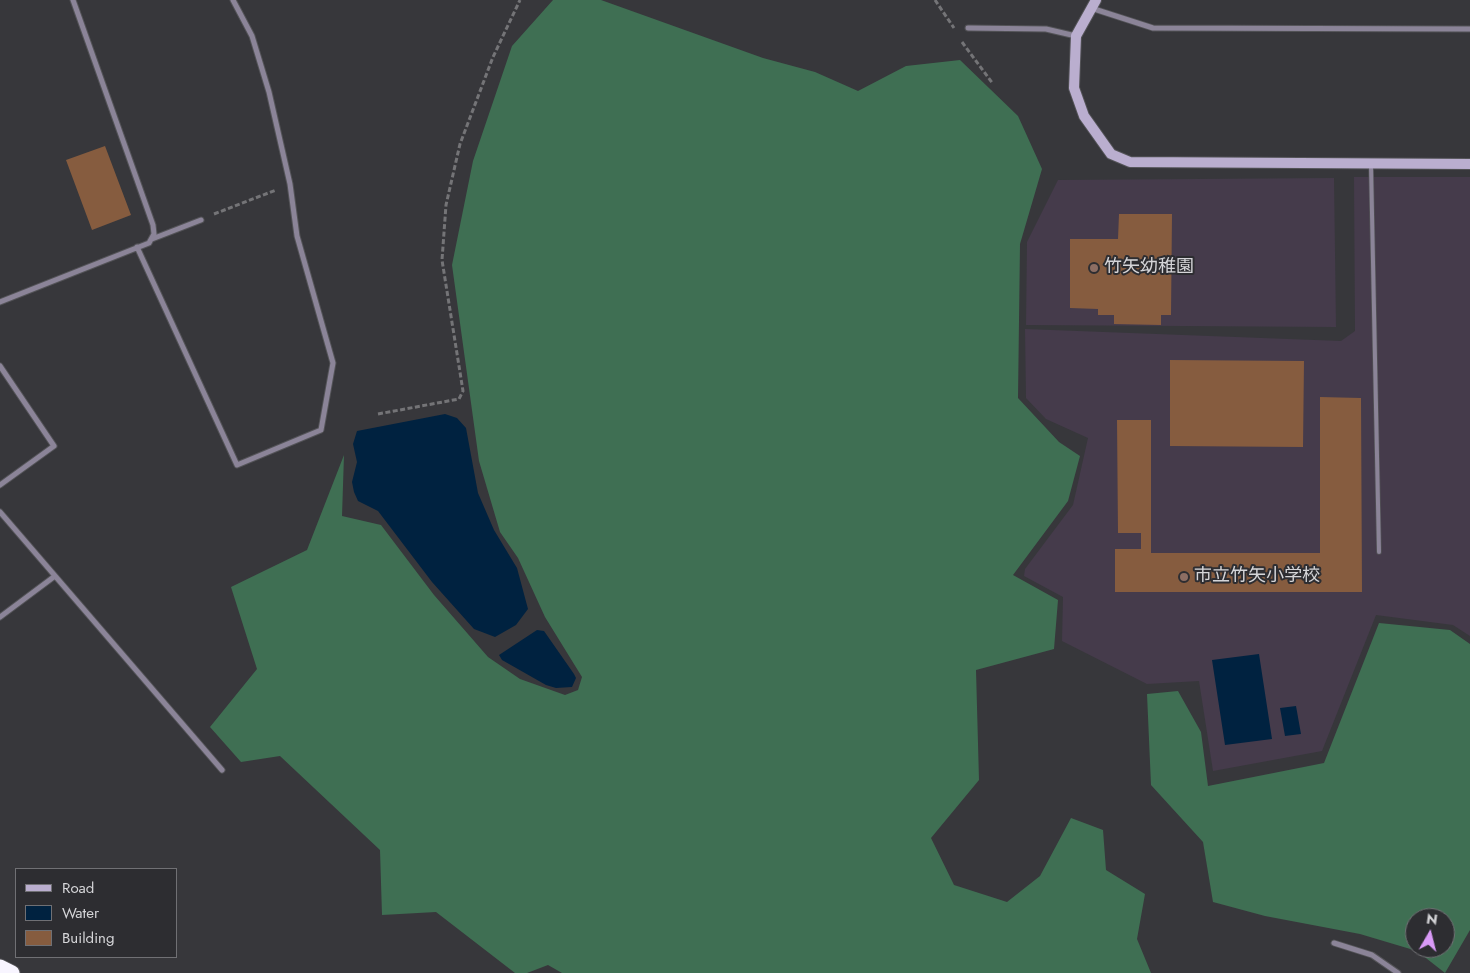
<!DOCTYPE html>
<html>
<head>
<meta charset="utf-8">
<style>
  body { margin:0 }
  #map { position:relative; width:1470px; height:973px; overflow:hidden; background:#37373b; font-family:Jost,sans-serif }
  canvas { display:block }
  .legend { position:absolute; left:15px; top:868px; width:162px; height:90px; box-sizing:border-box; background:#2d2d31; border:1px solid #707074; margin:0; padding:6px 9px; list-style:none; font-size:15px; color:#d5d5d8 }
  .legend li { display:flex; align-items:center; gap:10px; height:25px }
  .legend b { width:25px; border:1px solid #707074 }
  .north { position:absolute; left:1405px; top:908px; width:50px; height:50px; box-sizing:border-box; background:#2d2d31; border:1px solid #707074; border-radius:50%; rotate:8deg; font-size:14px; font-weight:700; line-height:20px; text-align:center; color:#d5d5d8 }
  .north::after { content:''; display:block; margin:auto; width:18px; height:22px; background:#d99af7; clip-path:polygon(50% 0,100% 100%,50% 72%,0 100%) }
</style>
</head>
<body>
<div id="map">
<canvas width="1470" height="973"></canvas>
<ul class="legend">
<li><b style="height:6px;background:#baaecf"></b>Road</li>
<li><b style="height:14px;background:#002240"></b>Water</li>
<li><b style="height:14px;background:#865c3f"></b>Building</li>
</ul>
<div class="north">N</div>
</div>
<script>
const g = document.querySelector('canvas').getContext('2d');
g.lineJoin = 'round';
function fill(path, color) {
  g.fillStyle = color;
  g.fill(path, 'evenodd');
}
function shape(rows) {
  const path = new Path2D();
  for (const r of rows) {
    path.moveTo(r[0], r[1]);
    for (let i = 2; i < r.length; i += 2) path.lineTo(r[i], r[i + 1]);
  }
  return path;
}
function trace(path, color, width, dash) {
  g.strokeStyle = color;
  g.lineWidth = width;
  g.lineCap = dash ? 'butt' : 'round';
  g.setLineDash(dash || []);
  g.stroke(path);
}
function label(font, color, halo, rows, align = 'center') {
  g.font = font + ' Jost,"Noto Sans JP",sans-serif';
  g.lineWidth = 4;
  g.setLineDash([]);
  g.textBaseline = 'middle';
  g.strokeStyle = halo;
  g.fillStyle = color;
  for (const [text, x, y, turn = 0] of rows) {
    g.save();
    g.translate(x, y);
    g.rotate((+turn || 0) * Math.PI / 180);
    g.textAlign = isNaN(turn) ? turn : align;
    if (halo) g.strokeText(text, 0, 0);
    g.fillText(text, 0, 0);
    g.restore();
  }
}
fill(shape([
  [1354,177,1470,177,1470,636,1453,625,1376,615,1322,751,1213,771,1199,681,1147,684,1062,641,1063,597,1024,576,1025,569,1073,505,1088,438,1046,419,1026,398,1025,329,1341,341,1355,331],
  [1334,178,1336,327,1026,325,1027,242,1058,180]
]), '#453b4b');
fill(shape([
  [553,0,601,0,763,58,815,72,858,91,906,66,960,60,1018,116,1042,169,1020,244,1018,398,1059,442,1080,456,1068,501,1013,575,1058,600,1054,649,976,670,979,780,931,838,954,885,1007,902,1040,876,1071,818,1103,830,1106,870,1145,894,1137,939,1151,973,562,973,548,965,527,973,515,973,436,912,382,915,380,850,280,756,241,762,210,727,257,669,231,587,307,550,344,455,342,516,381,525,434,595,488,657,520,679,565,695,578,690,582,677,545,617,518,558,500,532,479,461,452,265,473,161,512,46],
  [1379,623,1450,630,1470,644,1470,930,1445,973,1417,951,1360,934,1265,916,1213,902,1203,842,1151,785,1147,694,1178,691,1201,732,1208,786,1324,763],
  [1415,918,1445,918,1445,948,1415,948]
]), '#3f6f53');
fill(shape([
  [445,414,457,418,466,428,478,493,494,530,517,568,528,609,516,625,495,637,474,629,432,582,378,511,358,501,354,492,352,482,357,462,353,444,357,431],
  [537,630,544,631,574,674,576,678,572,687,556,688,546,685,502,660,499,655],
  [1259,654,1272,739,1225,745,1212,660],
  [1296,706,1301,734,1285,736,1280,708]
]), '#002240');
fill(shape([
  [105,146,131,215,92,230,66,160],
  [1119,214,1172,214,1171,315,1161,315,1161,325,1114,324,1114,315,1098,315,1098,309,1070,308,1070,239,1118,239],
  [1170,360,1304,361,1303,447,1170,446],
  [1320,397,1361,398,1362,592,1115,592,1115,549,1141,549,1141,533,1118,533,1117,420,1151,420,1151,553,1320,553]
]), '#865c3f');
const lane = shape([
  [1371,165,1379,552]
]);
const street = shape([
  [1091,8,1153,28,1470,29],
  [968,28,1046,29,1076,36],
  [152,239,201,220],
  [137,247,237,465,321,430,333,363,297,236,290,184,269,92,252,36,233,0],
  [0,302,149,243,154,234,153,225,73,0],
  [0,366,54,446,0,485],
  [0,512,222,770],
  [0,617,55,576],
  [1334,943,1372,955,1398,973]
]);
const secondary = shape([
  [1096,0,1076,36,1074,88,1084,116,1111,154,1130,162,1470,164]
]);
const highway = shape([
  [0,967,12,973]
]);
trace(lane, '#535357', 5.5);
trace(street, '#535357', 7);
trace(secondary, '#535357', 12);
trace(highway, '#535357', 17);
trace(shape([
  [935,0,954,28],
  [962,42,993,84],
  [214,214,276,190],
  [378,414,459,399,463,391,442,260,446,205,460,144,493,57,520,0]
]), '#747477', 3, [5, 2.5]);
trace(lane, '#8b8498', 4);
trace(street, '#8b8498', 5);
trace(secondary, '#baaecf', 10);
trace(highway, '#f8f5ff', 15);
for (const [x, y, r, color] of [
  [1094,268,5,"#8d6e63"],
  [1184,577,5,"#8d6e63"]
]) {
  const dot = new Path2D();
  dot.arc(x, y, r, 0, 2 * Math.PI);
  g.fillStyle = color;
  g.fill(dot);
  trace(dot, '#2d2d31', 2);
}
label('18px', '#d5d5d8', '#2d2d31', [
  ["竹矢幼稚園",1104,268],
  ["市立竹矢小学校",1194,577]
], 'left');
</script>
</body>
</html>
